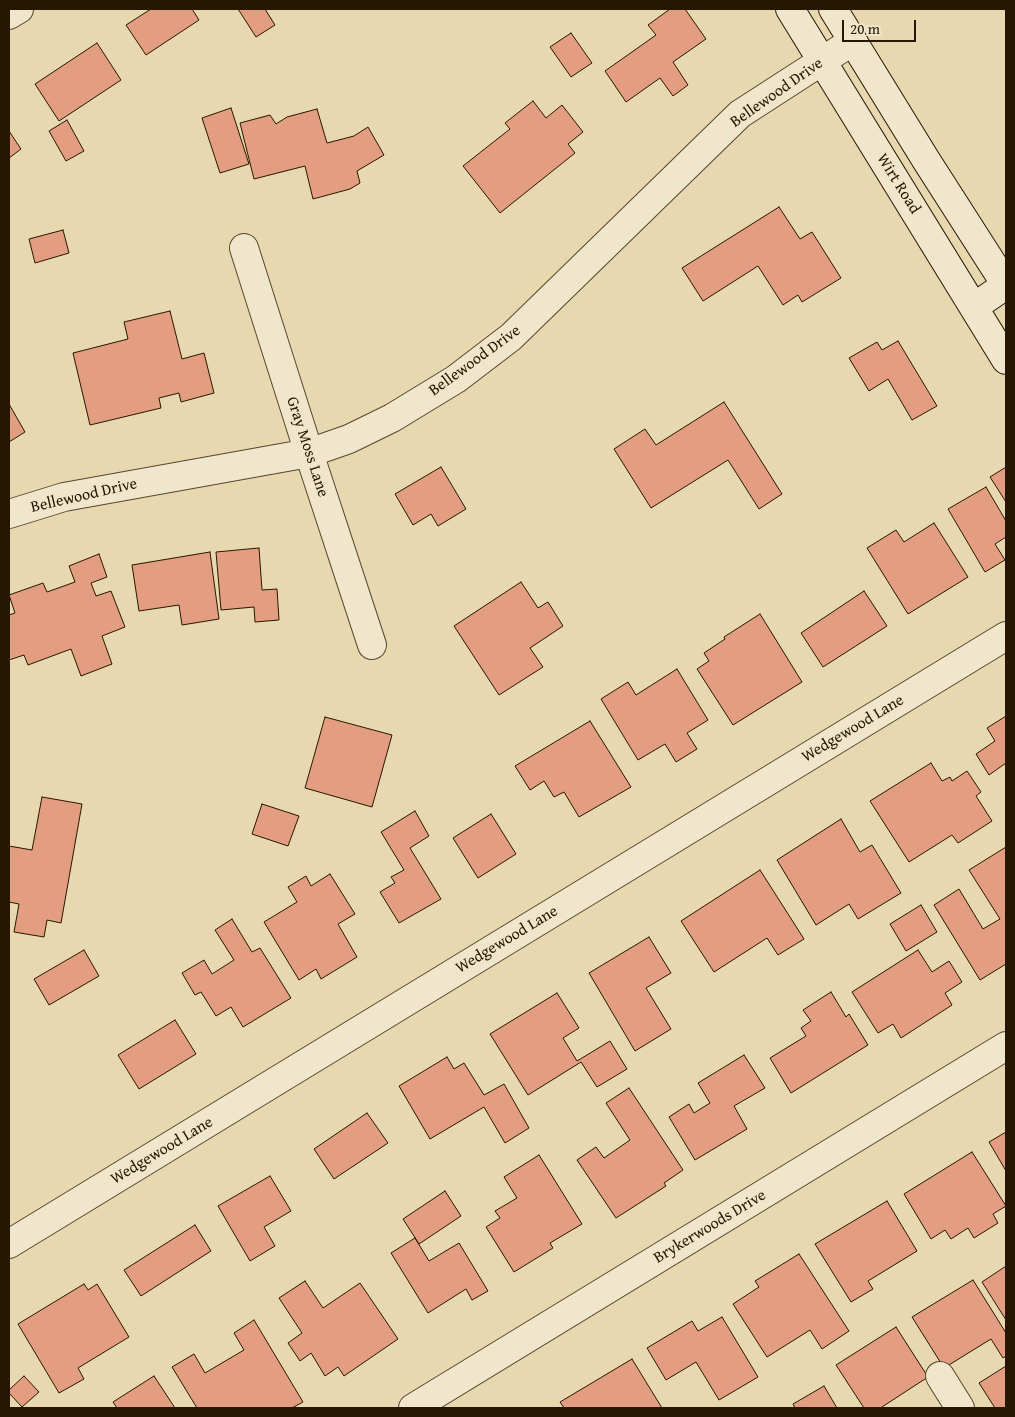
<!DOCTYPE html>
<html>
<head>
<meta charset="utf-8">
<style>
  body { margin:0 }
  #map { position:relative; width:1015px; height:1417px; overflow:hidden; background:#e7d8b0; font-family:"Gentium Book Plus",serif }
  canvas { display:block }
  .frame { position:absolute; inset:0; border:10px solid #271600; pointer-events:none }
  .scale { position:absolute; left:842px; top:20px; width:74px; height:22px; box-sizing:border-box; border:2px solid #271600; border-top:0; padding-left:6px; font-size:15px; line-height:18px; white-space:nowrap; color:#271600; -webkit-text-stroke:4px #efe6cc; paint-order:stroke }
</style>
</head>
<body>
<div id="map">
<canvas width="1015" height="1417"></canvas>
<div class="frame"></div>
<div class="scale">20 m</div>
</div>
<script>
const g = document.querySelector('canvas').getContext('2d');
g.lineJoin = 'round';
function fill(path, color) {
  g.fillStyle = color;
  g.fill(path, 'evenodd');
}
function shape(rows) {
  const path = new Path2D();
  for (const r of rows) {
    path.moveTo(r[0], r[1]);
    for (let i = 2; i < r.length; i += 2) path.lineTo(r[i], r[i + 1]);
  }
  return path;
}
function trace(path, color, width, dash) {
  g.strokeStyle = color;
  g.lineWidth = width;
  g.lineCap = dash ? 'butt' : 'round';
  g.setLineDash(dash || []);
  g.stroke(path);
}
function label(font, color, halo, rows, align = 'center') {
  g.font = font + ' "Gentium Book Plus",serif';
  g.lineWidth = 5;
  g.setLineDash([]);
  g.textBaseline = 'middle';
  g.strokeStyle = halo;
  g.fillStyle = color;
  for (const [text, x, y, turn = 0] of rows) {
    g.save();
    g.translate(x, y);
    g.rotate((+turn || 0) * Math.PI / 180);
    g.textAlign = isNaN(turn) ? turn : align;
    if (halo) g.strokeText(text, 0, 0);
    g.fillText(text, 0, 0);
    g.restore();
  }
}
const building = shape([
  [151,9,192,9,199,20,146,55,126,25,151,9],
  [238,9,265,9,275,25,256,37,238,9],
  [670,9,685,9,706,39,673,62,688,85,673,96,660,78,626,102,605,71,656,35,648,25,670,9],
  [571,33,592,63,571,77,550,47,571,33],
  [97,43,121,80,59,121,35,84,97,43],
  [533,101,546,118,562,105,583,132,568,144,575,153,500,213,463,166,510,129,505,123,533,101],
  [231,108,249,164,220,173,202,118,231,108],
  [317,109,327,143,354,136,368,127,384,155,357,171,360,183,350,189,313,199,305,166,254,179,240,123,270,115,276,124,287,117,317,109],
  [67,120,84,151,66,161,49,131,67,120],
  [9,131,21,149,9,158,9,131],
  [779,207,800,239,812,232,841,278,802,302,798,295,783,305,758,266,703,301,682,268,779,207],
  [63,230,69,253,35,263,29,239,63,230],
  [170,311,182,359,204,353,214,393,181,402,179,393,159,398,161,408,90,425,73,353,128,339,124,322,170,311],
  [898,341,937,406,912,420,888,379,869,391,849,358,877,342,882,350,898,341],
  [724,402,782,494,759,509,728,460,651,508,614,449,645,429,656,445,724,402],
  [9,404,25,432,9,442,9,404],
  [441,467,466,509,438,526,431,514,413,525,395,494,441,467],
  [1006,467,1006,502,990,477,1006,467],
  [986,487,1006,521,1006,537,995,544,1005,560,985,572,948,509,986,487],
  [934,523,968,577,908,614,867,548,896,530,904,542,934,523],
  [259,548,262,590,277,589,279,620,255,622,254,607,221,610,216,552,259,548],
  [210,552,219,619,182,625,179,605,139,611,132,565,210,552],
  [99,554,107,577,91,583,96,596,111,591,125,627,102,636,112,664,81,676,71,649,28,665,24,655,9,660,9,615,15,613,9,595,43,583,47,592,75,582,69,566,99,554],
  [521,582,538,608,548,602,563,626,530,648,543,667,499,695,454,626,521,582],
  [864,591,887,626,823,667,801,633,864,591],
  [760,614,802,682,733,725,697,669,709,661,704,653,725,639,724,637,760,614],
  [677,669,708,720,687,733,697,749,676,762,665,744,638,760,601,699,628,682,636,695,677,669],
  [1006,716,1006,763,989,775,976,754,995,741,987,728,1006,716],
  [325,717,392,735,372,807,305,788,325,717],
  [590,721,631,787,579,817,564,792,554,797,544,781,530,790,515,766,590,721],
  [931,763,942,781,950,777,952,781,967,771,981,792,976,796,992,821,958,843,952,835,909,862,870,801,931,763],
  [42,797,82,804,61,923,47,920,44,937,14,932,19,904,9,902,9,846,32,850,42,797],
  [262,804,299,816,288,846,252,834,262,804],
  [415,811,429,836,410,848,441,899,399,923,380,892,395,883,391,877,404,870,381,832,415,811],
  [491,814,516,854,478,878,453,838,491,814],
  [841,819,860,852,872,845,901,893,858,919,849,904,816,925,777,860,841,819],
  [1006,847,1006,964,980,980,934,905,959,889,983,929,1000,919,969,870,1006,847],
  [760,870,804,939,778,955,767,938,714,972,681,921,760,870],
  [330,874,355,914,338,924,357,957,321,979,316,969,299,980,264,922,297,902,288,887,306,876,311,886,330,874],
  [921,905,937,932,906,951,890,924,921,905],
  [232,919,252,952,260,948,291,998,243,1027,231,1007,216,1016,201,992,195,995,182,973,204,960,212,974,234,960,215,930,232,919],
  [649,937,671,973,646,988,671,1029,635,1051,589,973,649,937],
  [84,950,99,976,49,1005,34,979,84,950],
  [918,950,932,972,949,961,962,982,945,993,952,1005,901,1038,893,1024,878,1033,852,992,918,950],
  [831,992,846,1017,849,1014,868,1045,791,1093,770,1058,806,1036,801,1028,811,1021,803,1010,831,992],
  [557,993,579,1028,563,1038,577,1061,610,1041,627,1069,597,1087,581,1062,528,1095,490,1034,557,993],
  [175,1020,196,1054,139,1089,118,1055,175,1020],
  [744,1055,765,1088,734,1106,747,1129,695,1160,669,1117,689,1104,694,1113,710,1103,698,1083,744,1055],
  [447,1057,454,1069,464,1063,484,1095,504,1084,529,1128,505,1143,484,1107,430,1139,399,1086,447,1057],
  [629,1088,683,1170,664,1183,666,1186,616,1218,577,1160,596,1147,604,1158,630,1140,606,1103,629,1088],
  [367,1113,388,1143,334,1179,314,1149,367,1113],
  [1006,1132,1006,1171,989,1142,1006,1132],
  [972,1152,1006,1206,993,1214,998,1223,974,1238,968,1228,951,1239,945,1230,931,1239,904,1194,972,1152],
  [539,1155,582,1224,550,1243,553,1248,514,1272,486,1227,500,1218,495,1211,517,1198,504,1177,539,1155],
  [270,1176,291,1211,264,1227,275,1246,250,1261,218,1206,270,1176],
  [445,1191,461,1216,419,1244,403,1219,445,1191],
  [887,1201,917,1251,868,1281,873,1289,851,1302,815,1244,887,1201],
  [195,1225,211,1251,141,1296,124,1270,195,1225],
  [415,1238,429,1261,459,1243,488,1291,472,1300,466,1289,428,1313,391,1253,415,1238],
  [799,1254,849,1331,822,1349,810,1330,767,1357,733,1304,759,1287,755,1281,799,1254],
  [1006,1266,1006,1320,982,1282,1006,1266],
  [973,1280,1006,1333,1006,1356,1003,1358,991,1339,944,1368,912,1317,973,1280],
  [305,1281,323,1308,360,1283,398,1339,344,1376,338,1367,325,1376,311,1353,300,1361,288,1343,302,1333,279,1298,305,1281],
  [84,1284,88,1290,97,1284,129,1337,78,1368,84,1379,59,1393,18,1324,84,1284],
  [722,1317,758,1377,719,1400,696,1362,666,1380,647,1348,692,1321,698,1331,722,1317],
  [254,1320,303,1402,292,1408,197,1408,172,1367,194,1354,205,1373,244,1350,234,1333,254,1320],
  [896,1327,928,1377,882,1407,883,1408,864,1408,836,1365,896,1327],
  [632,1359,662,1408,564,1408,560,1402,632,1359],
  [1006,1366,1006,1408,995,1408,979,1383,1006,1366],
  [24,1376,39,1392,22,1407,9,1393,9,1390,24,1376],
  [154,1376,175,1408,117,1408,113,1402,154,1376],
  [824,1386,837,1408,795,1408,793,1404,824,1386]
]);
fill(building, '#e39d80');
trace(building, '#271600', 1);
const street = shape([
  [9,15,19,9],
  [244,248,309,453,372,645],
  [9,514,64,497,309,453,349,439,392,418,456,379,511,337,740,114,853,41],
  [9,1244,1006,636],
  [940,1376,960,1408],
  [413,1408,1006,1046]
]);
const secondary = shape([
  [790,9,1006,360],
  [833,9,926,160,1006,285,974,307]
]);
trace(street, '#57462c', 30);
trace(secondary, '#271600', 30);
trace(street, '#efe6cc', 28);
trace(secondary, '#efe6cc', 28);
label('16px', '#271600', '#efe6cc', [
  ["Bellewood Drive",777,93,-35],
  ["Wirt Road",898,184,58],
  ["Bellewood Drive",475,361,-36],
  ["Gray Moss Lane",307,447,72],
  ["Bellewood Drive",84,496,-13],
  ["Wedgewood Lane",853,729,-31],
  ["Wedgewood Lane",507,940,-31],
  ["Wedgewood Lane",162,1151,-31],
  ["Brykerwoods Drive",710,1227,-31]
]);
</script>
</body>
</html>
